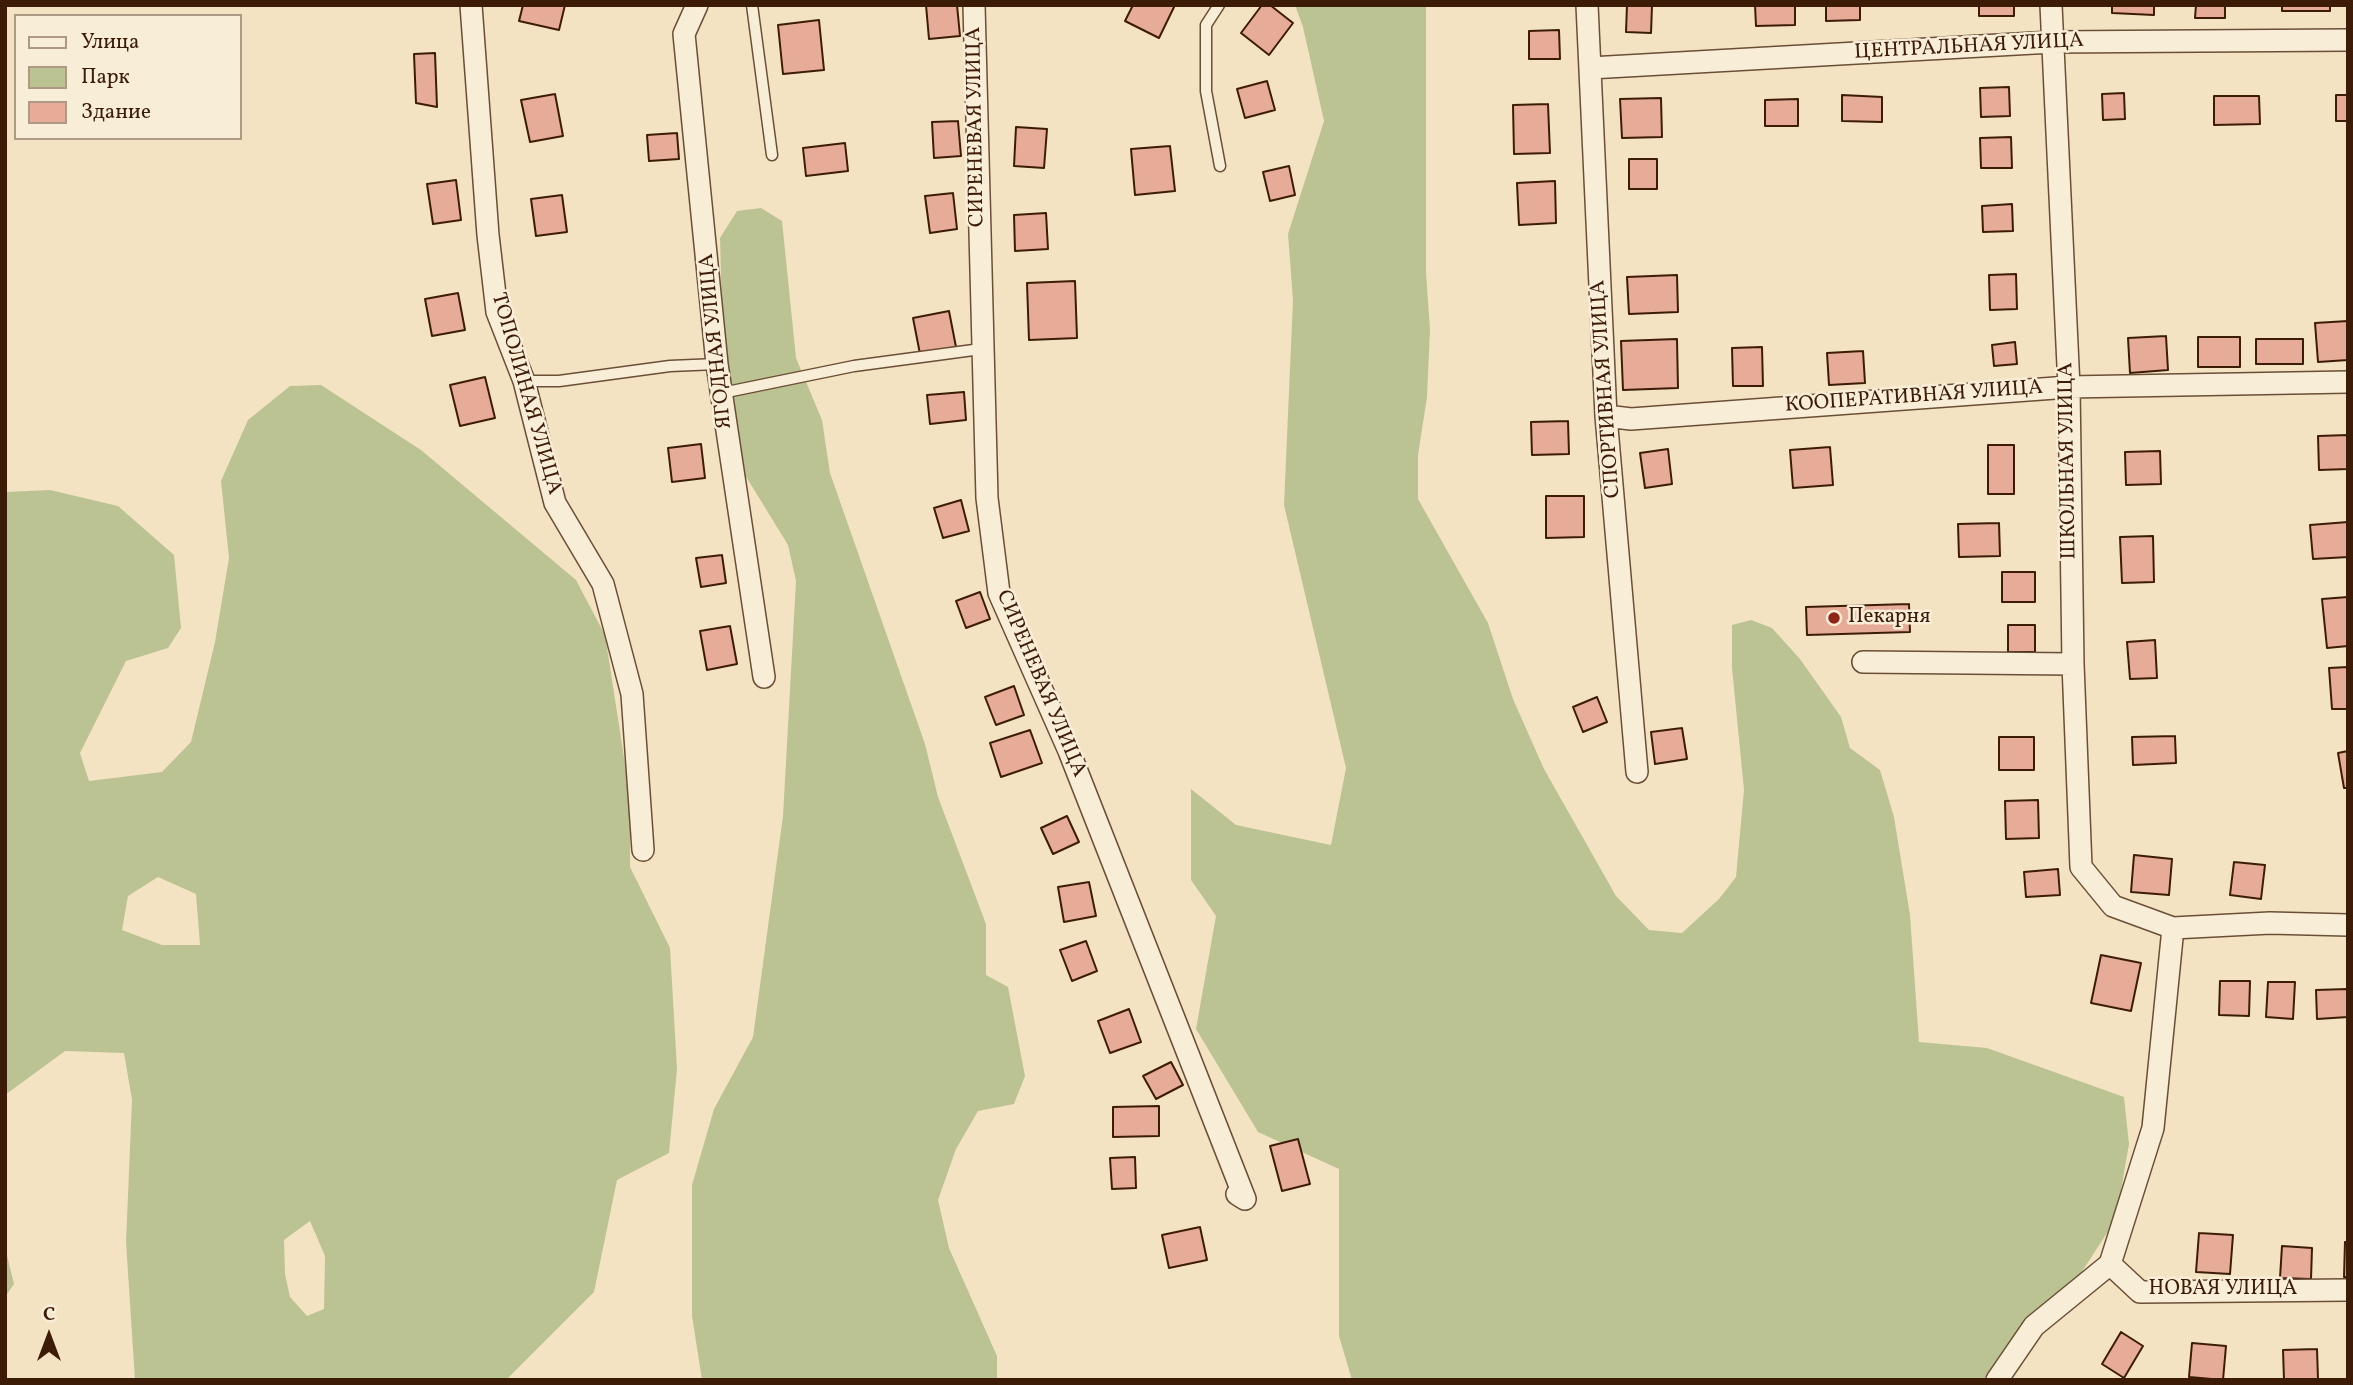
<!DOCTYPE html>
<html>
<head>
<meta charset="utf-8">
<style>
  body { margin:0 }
  #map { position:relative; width:2353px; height:1385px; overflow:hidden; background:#f4e3c2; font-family:Vollkorn,serif }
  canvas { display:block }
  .frame { position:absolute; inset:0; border:7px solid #3d1c07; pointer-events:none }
  .legend { position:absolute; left:14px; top:14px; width:228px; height:126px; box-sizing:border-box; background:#f8edd7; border:2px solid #ad9984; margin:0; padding:9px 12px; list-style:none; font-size:21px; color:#3d1c07 }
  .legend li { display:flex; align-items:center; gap:14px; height:35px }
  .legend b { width:35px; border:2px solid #ad9984 }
  .north { position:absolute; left:14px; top:1301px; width:70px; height:70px; -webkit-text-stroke:5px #f8edd7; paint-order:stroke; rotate:0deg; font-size:19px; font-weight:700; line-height:28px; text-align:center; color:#3d1c07 }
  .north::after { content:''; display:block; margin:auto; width:24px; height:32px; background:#3d1c07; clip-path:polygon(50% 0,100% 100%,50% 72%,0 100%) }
</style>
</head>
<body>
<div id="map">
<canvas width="2353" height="1385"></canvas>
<div class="frame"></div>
<ul class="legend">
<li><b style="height:9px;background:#f8edd7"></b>Улица</li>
<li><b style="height:19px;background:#bcc393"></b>Парк</li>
<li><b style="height:19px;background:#e7ac97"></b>Здание</li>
</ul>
<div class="north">С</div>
</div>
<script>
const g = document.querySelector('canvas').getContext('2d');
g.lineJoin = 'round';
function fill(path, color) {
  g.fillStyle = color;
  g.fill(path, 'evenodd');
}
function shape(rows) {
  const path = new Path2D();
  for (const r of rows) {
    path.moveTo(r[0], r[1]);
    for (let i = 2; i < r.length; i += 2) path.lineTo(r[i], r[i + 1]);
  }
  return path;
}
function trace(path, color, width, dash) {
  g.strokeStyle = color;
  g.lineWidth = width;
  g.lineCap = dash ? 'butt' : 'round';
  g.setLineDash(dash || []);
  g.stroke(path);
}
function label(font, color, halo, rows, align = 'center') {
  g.font = font + ' Vollkorn,serif';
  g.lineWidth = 5;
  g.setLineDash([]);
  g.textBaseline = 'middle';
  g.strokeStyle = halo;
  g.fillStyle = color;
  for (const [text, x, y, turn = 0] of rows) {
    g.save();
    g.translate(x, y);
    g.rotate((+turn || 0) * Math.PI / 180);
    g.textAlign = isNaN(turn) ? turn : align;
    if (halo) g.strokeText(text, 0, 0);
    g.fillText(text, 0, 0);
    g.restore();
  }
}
fill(shape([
  [1295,5,1426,5,1426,272,1430,330,1427,397,1418,455,1418,499,1488,623,1513,699,1544,769,1616,896,1649,930,1682,933,1719,899,1736,877,1744,790,1732,668,1732,625,1751,620,1772,628,1800,659,1841,717,1850,748,1880,770,1894,817,1910,915,1919,1042,1987,1048,2124,1097,2129,1144,2116,1219,2083,1270,2001,1380,1352,1380,1339,1336,1339,1169,1258,1132,1196,1029,1216,916,1191,880,1191,789,1236,825,1331,845,1346,768,1284,505,1293,300,1288,234,1324,121,1303,27],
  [761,208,782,221,796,358,822,420,830,473,925,744,938,797,986,924,986,975,1008,987,1025,1076,1014,1104,978,1111,956,1149,938,1200,949,1248,997,1356,997,1380,702,1380,692,1316,692,1185,714,1109,753,1037,783,816,796,581,788,545,742,470,723,353,720,238,737,211],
  [321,385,421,450,576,580,605,635,630,796,630,867,670,948,677,1069,669,1153,617,1180,594,1292,506,1380,135,1380,126,1242,132,1100,124,1053,65,1051,5,1095,5,492,50,490,118,506,174,555,181,628,168,648,126,661,80,753,89,781,162,772,191,742,215,642,229,558,221,481,248,420,290,386],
  [158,877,196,894,200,945,162,945,122,930,128,896],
  [310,1221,325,1256,324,1309,307,1316,290,1297,285,1274,284,1240],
  [5,1247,14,1284,5,1297]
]), '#bcc393');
const building = shape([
  [523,5,565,5,559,30,519,21,523,5],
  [926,5,957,5,960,36,929,39,926,5],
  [1133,5,1175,5,1159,38,1125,21,1133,5],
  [1262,5,1270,5,1293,23,1269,55,1241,33,1262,5],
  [1627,5,1652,6,1651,33,1626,32,1627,5],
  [1755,5,1795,5,1795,25,1756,26,1755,5],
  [1826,5,1860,5,1860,20,1826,21,1826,5],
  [1979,5,2014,5,2014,16,1979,16,1979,5],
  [2112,5,2154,5,2154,15,2112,13,2112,5],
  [2196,5,2225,5,2225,18,2195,18,2196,5],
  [2282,5,2330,5,2330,11,2282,11,2282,5],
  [819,20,824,70,783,74,778,25,819,20],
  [1559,30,1560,59,1529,59,1529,31,1559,30],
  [435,53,437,107,416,103,414,54,435,53],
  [1267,81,1275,110,1245,118,1237,89,1267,81],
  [2009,87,2010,116,1981,117,1980,88,2009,87],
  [2124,93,2125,119,2103,120,2102,94,2124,93],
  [555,94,563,136,530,142,521,100,555,94],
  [1842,95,1882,97,1882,122,1842,121,1842,95],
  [2336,95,2348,95,2348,121,2336,121,2336,95],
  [2214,96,2259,96,2260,124,2214,125,2214,96],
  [1661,98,1662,137,1622,138,1620,99,1661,98],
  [1798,99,1798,126,1765,126,1765,100,1798,99],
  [1548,104,1550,153,1514,154,1513,105,1548,104],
  [958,121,961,156,934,158,932,122,958,121],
  [1016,127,1047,129,1044,168,1014,166,1016,127],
  [677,133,679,159,649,161,647,135,677,133],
  [2011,137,2012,168,1981,168,1980,138,2011,137],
  [845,143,848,171,806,176,803,148,845,143],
  [1170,146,1175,191,1135,195,1131,149,1170,146],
  [1629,159,1657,159,1657,189,1629,189,1629,159],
  [1289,166,1295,195,1270,201,1263,172,1289,166],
  [456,180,461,220,433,224,427,184,456,180],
  [1555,181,1556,223,1519,225,1517,183,1555,181],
  [953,193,957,229,930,233,925,196,953,193],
  [562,195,567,232,536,236,531,199,562,195],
  [2012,204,2013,231,1983,232,1982,206,2012,204],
  [1046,213,1048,249,1015,251,1014,215,1046,213],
  [2016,274,2017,309,1990,310,1989,275,2016,274],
  [1677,275,1678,312,1629,314,1627,277,1677,275],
  [1075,281,1077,338,1029,340,1027,283,1075,281],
  [458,293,465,330,432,336,425,299,458,293],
  [949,311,956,347,920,354,913,318,949,311],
  [2348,321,2348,360,2318,362,2315,323,2348,321],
  [2166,336,2168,370,2130,373,2128,338,2166,336],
  [2198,337,2240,337,2240,367,2198,367,2198,337],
  [1677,339,1678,388,1623,390,1621,341,1677,339],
  [2256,339,2303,339,2303,364,2256,364,2256,339],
  [2015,342,2017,364,1994,366,1992,345,2015,342],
  [1762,347,1763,386,1733,386,1732,348,1762,347],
  [1863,351,1865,383,1829,385,1827,353,1863,351],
  [485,377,495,418,460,426,450,385,485,377],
  [964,392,966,420,930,424,927,395,964,392],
  [1568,421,1569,454,1532,455,1531,422,1568,421],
  [2348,435,2348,469,2319,470,2318,436,2348,435],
  [701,444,705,478,672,482,668,448,701,444],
  [1988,445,2014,445,2014,494,1988,494,1988,445],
  [1830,447,1833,485,1793,488,1790,450,1830,447],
  [1668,449,1672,484,1645,488,1640,453,1668,449],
  [2160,451,2161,484,2126,485,2125,452,2160,451],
  [1546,496,1584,496,1584,537,1546,538,1546,496],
  [961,500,969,531,943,538,934,508,961,500],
  [2348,522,2348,557,2313,559,2310,525,2348,522],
  [1999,523,2000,556,1959,557,1958,524,1999,523],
  [2153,536,2154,582,2122,583,2120,537,2153,536],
  [722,555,726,583,701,587,696,558,722,555],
  [2002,572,2035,572,2035,602,2002,602,2002,572],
  [980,592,990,619,966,628,956,601,980,592],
  [2348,597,2348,646,2327,648,2322,599,2348,597],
  [1909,604,1910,632,1807,635,1806,607,1909,604],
  [2008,625,2035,625,2035,652,2008,652,2008,625],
  [730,626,737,664,707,670,700,631,730,626],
  [2155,640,2157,678,2130,679,2127,642,2155,640],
  [2348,667,2348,709,2332,709,2329,668,2348,667],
  [1014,686,1024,715,996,725,985,697,1014,686],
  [1597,697,1607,722,1583,732,1573,707,1597,697],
  [1682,728,1687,759,1655,764,1651,732,1682,728],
  [1030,730,1042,763,1001,777,990,743,1030,730],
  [2175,736,2176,763,2133,765,2132,737,2175,736],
  [1999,737,2034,737,2034,770,1999,770,1999,737],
  [2348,751,2348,788,2344,788,2338,753,2348,751],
  [2038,800,2039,838,2006,839,2005,801,2038,800],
  [1067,816,1079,842,1053,854,1041,828,1067,816],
  [2134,855,2172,859,2169,895,2131,892,2134,855],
  [2234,862,2265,865,2261,899,2230,895,2234,862],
  [2058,869,2060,895,2026,897,2024,872,2058,869],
  [1089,882,1096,916,1064,922,1058,887,1089,882],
  [1086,941,1097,971,1072,981,1060,950,1086,941],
  [2101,955,2141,963,2131,1011,2091,1003,2101,955],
  [2220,981,2250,981,2249,1016,2219,1015,2220,981],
  [2268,982,2295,982,2293,1019,2266,1017,2268,982],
  [2348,989,2348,1017,2317,1019,2316,990,2348,989],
  [1129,1009,1141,1042,1110,1053,1098,1021,1129,1009],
  [1171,1062,1183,1085,1156,1099,1143,1076,1171,1062],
  [1159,1106,1159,1136,1113,1137,1113,1107,1159,1106],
  [1298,1139,1310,1184,1282,1191,1270,1146,1298,1139],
  [1135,1157,1136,1188,1112,1189,1110,1158,1135,1157],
  [1200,1227,1207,1260,1169,1268,1162,1235,1200,1227],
  [2199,1233,2233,1235,2230,1274,2196,1272,2199,1233],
  [2345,1242,2348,1242,2348,1277,2344,1277,2345,1242],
  [2282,1246,2312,1248,2311,1279,2280,1278,2282,1246],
  [2121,1332,2143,1346,2124,1378,2102,1364,2121,1332],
  [2192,1343,2226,1346,2223,1380,2189,1377,2192,1343],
  [2317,1349,2318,1379,2284,1380,2283,1350,2317,1349]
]);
fill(building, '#e7ac97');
trace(building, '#3d1c07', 2);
const lane = shape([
  [752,5,772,155],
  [1219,5,1206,25,1206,91,1220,166],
  [524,381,559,381,670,366,717,364],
  [722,393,854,366,981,349]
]);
const street = shape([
  [471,5,488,235,497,312,524,381,555,503,603,584,632,694,643,850],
  [697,5,684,34,717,364,764,677],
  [974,5,987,498,999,593,1069,751,1245,1199,1237,1194],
  [1587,5,1606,416,1637,772],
  [2051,5,2069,387,2073,664,2081,867,2113,906,2173,928,2270,923,2348,925],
  [1590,68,2052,42,2348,40],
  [1606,416,1631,419,2069,387,2348,382],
  [1863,662,2073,664],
  [2110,1264,2153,1128,2173,928],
  [2110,1264,2140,1292,2348,1290],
  [1997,1380,2034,1326,2110,1264]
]);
trace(lane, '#6b4e36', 13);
trace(street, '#6b4e36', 24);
trace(lane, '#f8edd7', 10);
trace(street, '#f8edd7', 21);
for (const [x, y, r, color] of [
  [1834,618,7,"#8f2418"]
]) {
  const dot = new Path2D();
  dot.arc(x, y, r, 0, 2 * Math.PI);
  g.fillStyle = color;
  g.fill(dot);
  trace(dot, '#f8edd7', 2.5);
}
label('21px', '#3d1c07', '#f8edd7', [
  ["ЦЕНТРАЛЬНАЯ УЛИЦА",1969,48,-3],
  ["СИРЕНЕВАЯ УЛИЦА",977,127,-91],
  ["ЯГОДНАЯ УЛИЦА",717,341,-96],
  ["СПОРТИВНАЯ УЛИЦА",1607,389,-94],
  ["ТОПОЛИНАЯ УЛИЦА",525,394,74],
  ["КООПЕРАТИВНАЯ УЛИЦА",1914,398,-4],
  ["ШКОЛЬНАЯ УЛИЦА",2069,461,-91],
  ["СИРЕНЕВАЯ УЛИЦА",1040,684,67],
  ["НОВАЯ УЛИЦА",2223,1290]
]);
label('21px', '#3d1c07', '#f8edd7', [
  ["Пекарня",1848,618]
], 'left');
</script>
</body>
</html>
